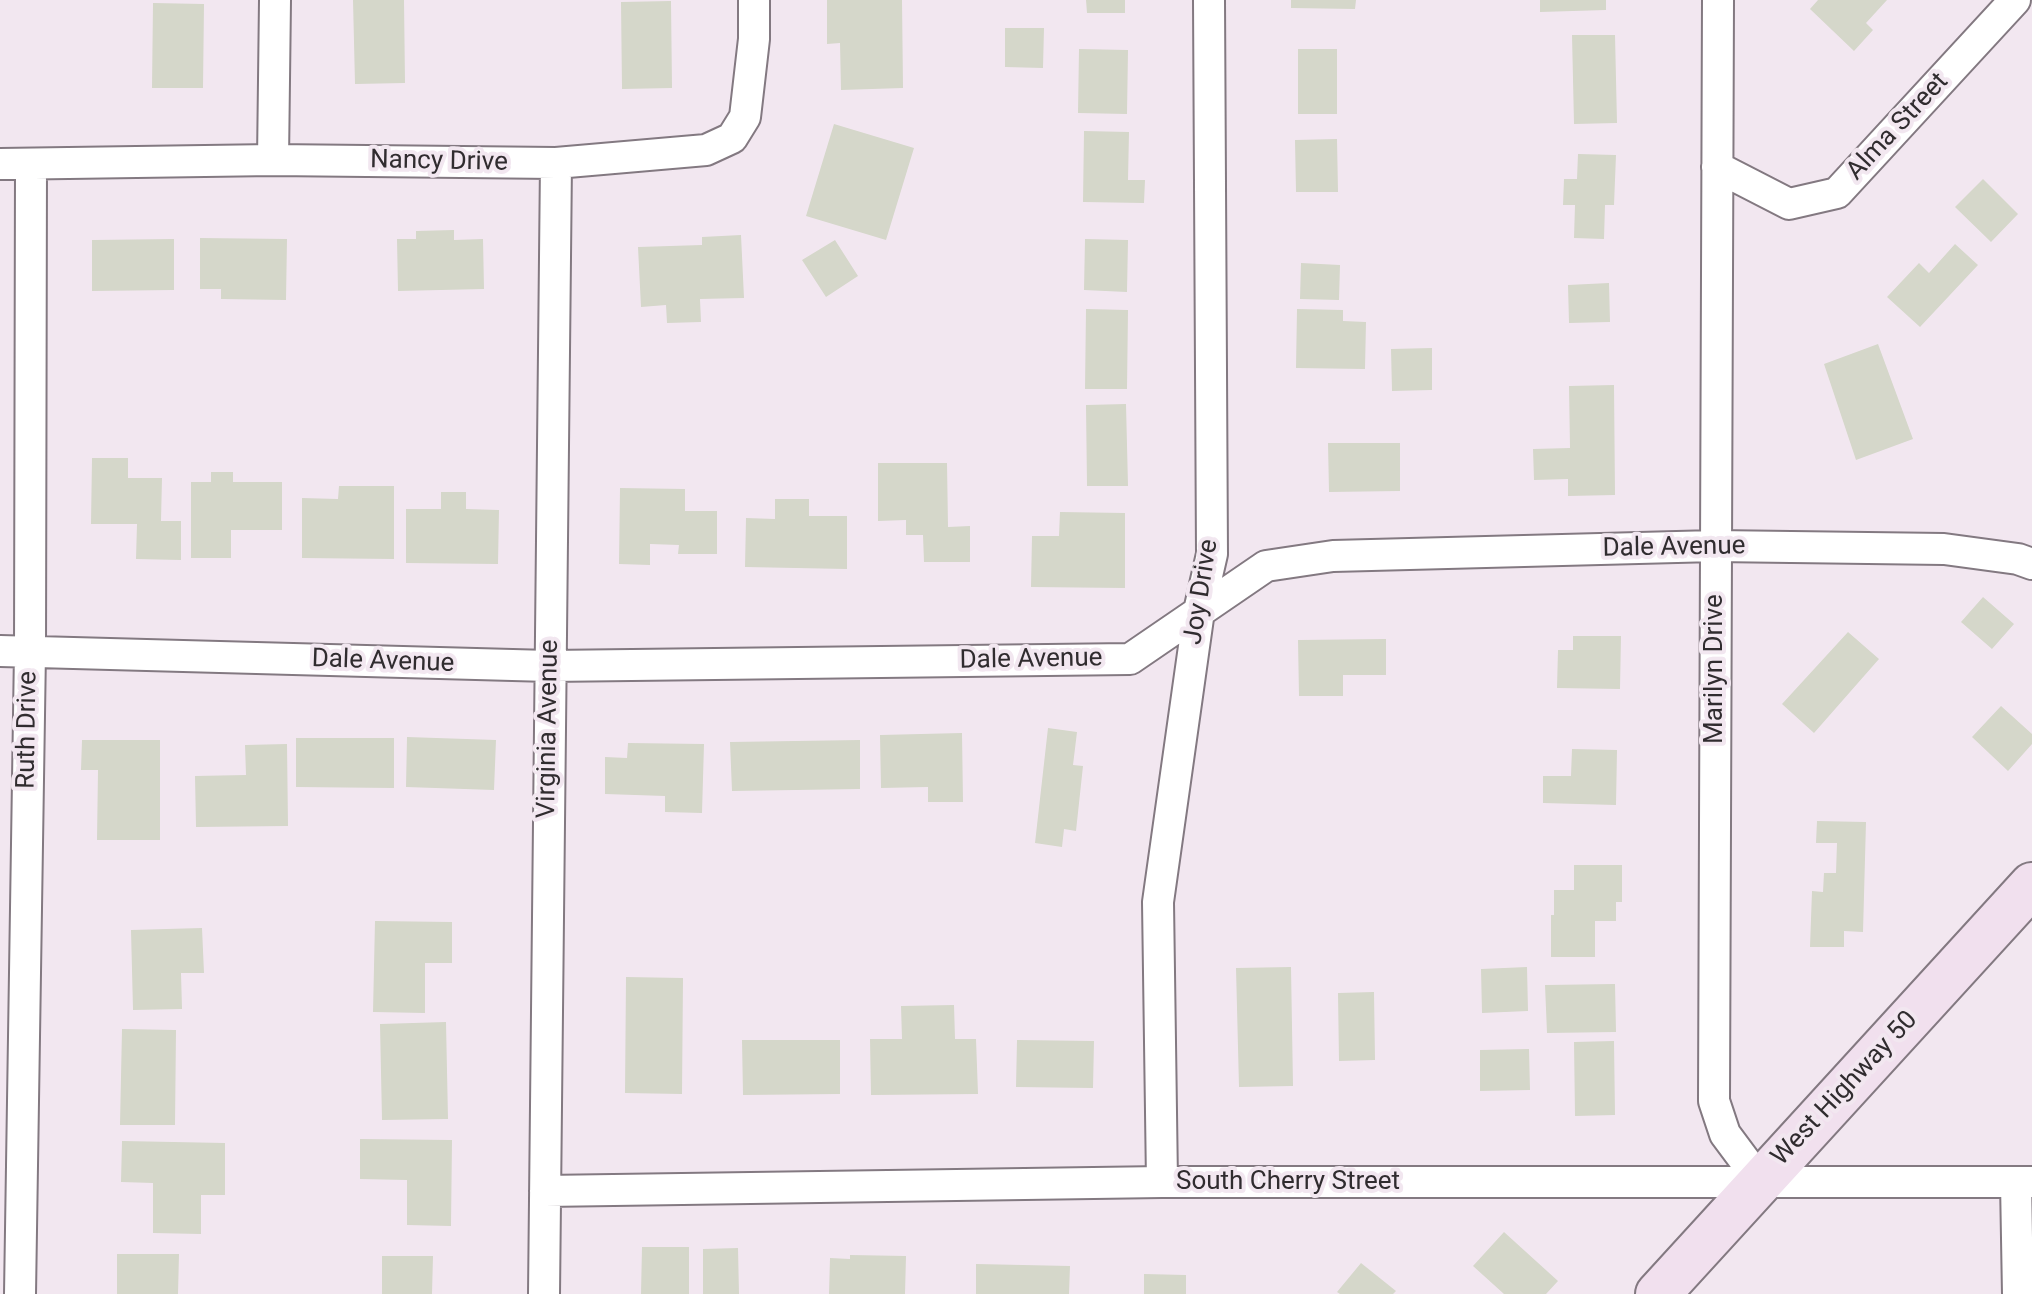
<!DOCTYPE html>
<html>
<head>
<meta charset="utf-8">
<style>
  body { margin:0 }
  canvas { display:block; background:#f2e7f0 }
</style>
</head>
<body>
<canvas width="2032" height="1294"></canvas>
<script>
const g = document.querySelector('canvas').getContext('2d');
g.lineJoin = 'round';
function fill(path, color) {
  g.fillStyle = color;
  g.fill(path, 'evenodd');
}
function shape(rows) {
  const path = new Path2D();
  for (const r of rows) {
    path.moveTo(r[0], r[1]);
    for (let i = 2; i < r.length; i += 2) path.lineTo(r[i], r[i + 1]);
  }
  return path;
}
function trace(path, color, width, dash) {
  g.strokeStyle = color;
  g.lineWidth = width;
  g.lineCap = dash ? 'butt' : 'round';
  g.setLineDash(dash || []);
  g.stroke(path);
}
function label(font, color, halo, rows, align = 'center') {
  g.font = font + ' Roboto,sans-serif';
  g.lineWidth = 8;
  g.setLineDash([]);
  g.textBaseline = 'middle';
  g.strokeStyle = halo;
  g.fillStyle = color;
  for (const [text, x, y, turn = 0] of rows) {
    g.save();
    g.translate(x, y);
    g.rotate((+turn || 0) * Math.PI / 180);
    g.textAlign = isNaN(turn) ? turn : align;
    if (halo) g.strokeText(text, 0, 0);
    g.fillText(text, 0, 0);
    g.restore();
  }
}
fill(shape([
  [353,0,404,0,405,83,355,84],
  [827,0,902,0,903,88,841,90,840,43,827,44],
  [1086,0,1125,0,1125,13,1087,13],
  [1291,0,1356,0,1355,9,1291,8],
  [1540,0,1606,0,1606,10,1540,12],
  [1818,0,1887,0,1866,23,1873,30,1854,51,1810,9],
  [671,1,672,88,622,89,621,2],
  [153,3,204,4,203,88,152,88],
  [1005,28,1044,28,1043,68,1005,67],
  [1572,35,1615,35,1617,123,1574,124],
  [1079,49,1128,50,1127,114,1078,113],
  [1298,49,1337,49,1337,114,1298,114],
  [834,124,914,148,886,240,806,216],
  [1084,131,1129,132,1128,180,1145,180,1144,203,1083,202],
  [1337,139,1338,192,1296,192,1295,140],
  [1578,154,1616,155,1614,205,1605,205,1604,239,1574,238,1575,205,1563,205,1564,179,1577,179],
  [1983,179,2018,214,1991,242,1955,207],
  [454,230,454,240,483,239,484,289,398,291,397,239,416,239,416,231],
  [741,235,744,298,700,299,701,322,667,323,666,305,641,307,638,247,702,245,702,237],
  [200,238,287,239,286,300,221,299,221,289,200,289],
  [174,239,174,290,92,291,92,240],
  [1085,239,1128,240,1127,292,1084,290],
  [835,240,858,276,826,297,802,260],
  [1955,244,1978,265,1920,327,1887,297,1919,263,1929,273],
  [1301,263,1340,265,1339,300,1300,299],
  [1609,283,1610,322,1569,323,1568,285],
  [1086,309,1128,310,1127,389,1085,389],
  [1297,309,1343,310,1343,321,1366,322,1365,369,1296,368],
  [1878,344,1913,439,1856,460,1824,364],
  [1432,348,1432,390,1392,391,1391,349],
  [1614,385,1615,495,1568,496,1568,479,1534,480,1533,449,1570,448,1569,386],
  [1126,404,1128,486,1087,486,1086,405],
  [1328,443,1400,443,1400,491,1329,492],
  [92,458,128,458,128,478,162,478,161,521,181,521,181,560,136,559,137,524,91,524],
  [878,463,947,463,948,527,970,526,970,562,924,562,923,535,906,535,906,520,878,521],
  [211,472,233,472,233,482,282,482,282,530,231,530,231,558,191,558,191,482,211,482],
  [339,486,394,486,394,559,302,558,302,498,338,499],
  [620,488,685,489,685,511,717,511,717,554,678,554,679,545,650,544,650,565,619,564],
  [441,492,466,492,466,509,499,510,498,564,406,563,406,509,441,509],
  [775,499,809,499,809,516,847,516,847,569,745,567,746,518,775,519],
  [1060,512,1125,513,1125,588,1031,587,1032,536,1059,536],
  [1983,597,2014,624,1992,649,1961,622],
  [1848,632,1879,659,1814,733,1782,704],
  [1573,636,1621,636,1620,689,1557,688,1558,650,1573,650],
  [1386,639,1386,675,1343,675,1343,696,1299,696,1298,640],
  [2001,706,2032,734,2032,744,2008,771,1972,737],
  [1048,728,1077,732,1073,765,1083,766,1076,831,1064,829,1062,847,1035,843],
  [962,733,963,802,928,802,928,787,881,788,880,735],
  [407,737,496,740,494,790,406,787],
  [296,738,394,738,394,788,296,787],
  [82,740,160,740,160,840,97,840,98,770,81,770],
  [860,740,860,789,732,791,730,742],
  [628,743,704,744,702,813,665,812,665,796,605,794,605,757,627,758],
  [287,744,288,826,196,827,195,776,246,775,245,745],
  [1572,749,1617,750,1616,805,1543,803,1543,776,1571,776],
  [1817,821,1866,822,1863,932,1844,931,1844,947,1810,947,1812,891,1823,892,1824,873,1836,873,1837,843,1816,843],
  [1574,865,1622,865,1622,902,1616,902,1616,921,1595,921,1595,957,1551,957,1551,915,1554,915,1554,890,1574,890],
  [375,921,452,922,452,963,425,963,425,1013,373,1012],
  [202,928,204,973,181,973,182,1009,133,1010,131,930],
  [1291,967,1293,1086,1239,1087,1236,968],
  [1527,967,1528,1011,1482,1013,1481,969],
  [626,977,683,978,682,1094,625,1093],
  [1615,984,1616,1032,1547,1033,1545,985],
  [1374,992,1375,1060,1339,1061,1338,993],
  [954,1005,955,1039,976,1039,978,1094,871,1095,870,1039,902,1039,901,1006],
  [446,1022,448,1119,382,1120,380,1024],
  [122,1029,176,1030,175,1125,120,1125],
  [742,1040,840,1040,840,1094,743,1095],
  [1017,1040,1094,1041,1093,1088,1016,1087],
  [1614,1041,1615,1115,1575,1116,1574,1042],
  [1529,1049,1530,1090,1480,1091,1480,1050],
  [360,1139,452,1140,451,1226,407,1225,407,1180,360,1179],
  [122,1141,225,1143,225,1195,201,1195,201,1234,153,1233,153,1183,121,1182],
  [1504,1232,1558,1281,1546,1294,1504,1294,1473,1266],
  [642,1247,689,1247,689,1294,641,1294],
  [738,1248,739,1294,703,1294,703,1249],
  [117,1254,179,1254,178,1294,117,1294],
  [850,1255,906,1256,905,1294,829,1294,830,1258,850,1259],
  [382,1256,433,1256,432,1294,382,1294],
  [1361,1263,1396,1291,1393,1294,1340,1294,1337,1292],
  [976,1264,1070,1266,1069,1294,976,1294],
  [1144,1274,1186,1275,1186,1294,1144,1294]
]), '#d5d7ca');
const street = shape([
  [1718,0,1714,1101,1725,1134,1760,1181],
  [273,160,275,0],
  [0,164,273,160,556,163,706,150,732,138,745,117,754,39,754,0],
  [1717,167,1789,204,1837,193,2015,0],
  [0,651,549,666,1130,659,1266,566,1333,556,1715,546,1944,549,2018,559,2032,564],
  [1162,1182,1158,902,1199,611,1212,554,1209,0],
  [2016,1182,2018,1294],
  [545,1191,1162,1182,2032,1182],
  [20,1294,30,651,31,165],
  [544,1294,556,163]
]);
const secondary = shape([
  [1658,1294,2032,885]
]);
trace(street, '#837981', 34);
trace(secondary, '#837981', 48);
trace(street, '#fff', 30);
trace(secondary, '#f1e0ee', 44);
label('26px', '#302c2f', '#f2e7f0', [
  ["Alma Street",1898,127,-47],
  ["Nancy Drive",439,162,1],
  ["Dale Avenue",1674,548,-1],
  ["Joy Drive",1202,592,-81],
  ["Dale Avenue",1031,660,-1],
  ["Dale Avenue",383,662,2],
  ["Marilyn Drive",1715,669,-90],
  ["Virginia Avenue",549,729,-89],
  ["Ruth Drive",28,730,-89],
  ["West Highway 50",1845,1089,-47],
  ["South Cherry Street",1288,1182]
]);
</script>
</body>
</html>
